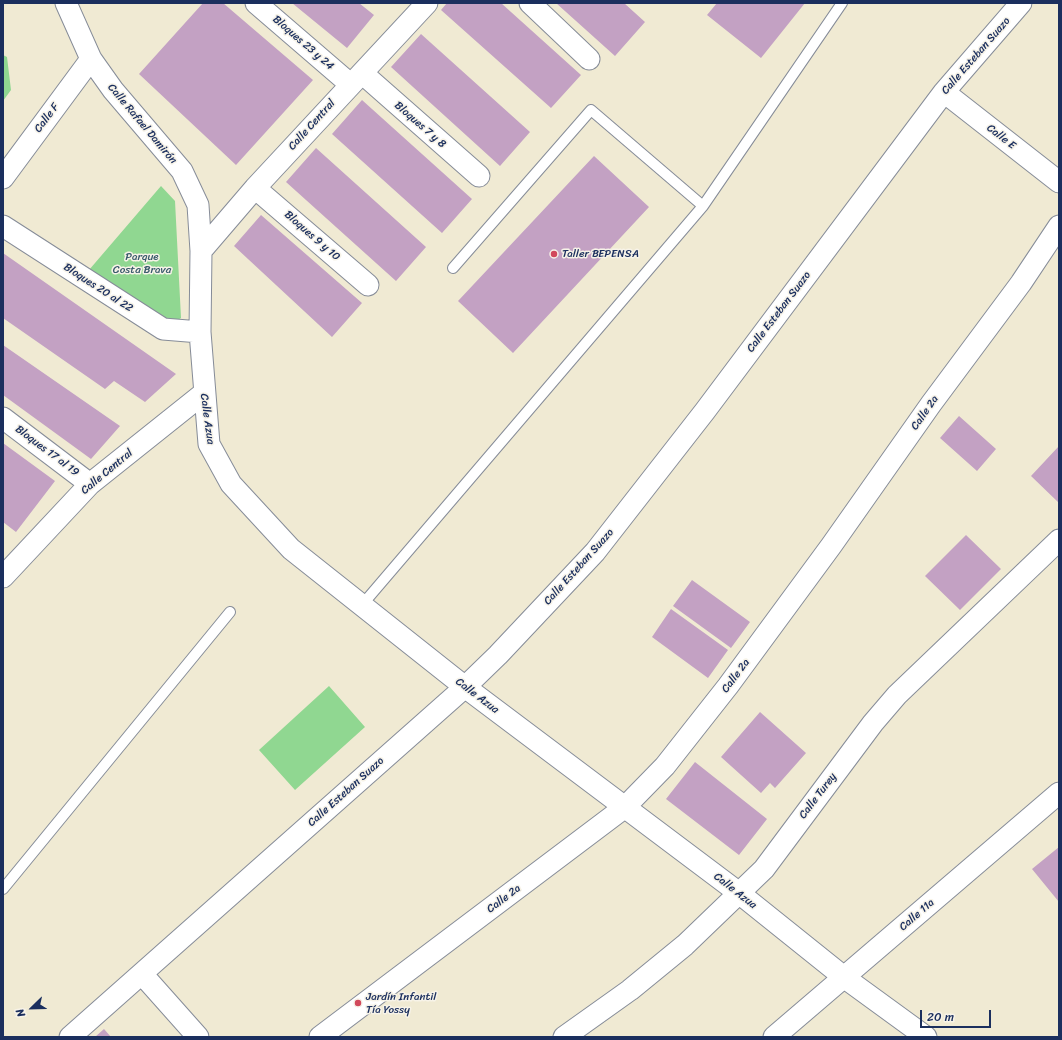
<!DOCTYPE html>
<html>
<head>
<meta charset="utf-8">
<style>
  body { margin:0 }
  #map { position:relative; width:1062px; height:1040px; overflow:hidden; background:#f0ead3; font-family:Sriracha,sans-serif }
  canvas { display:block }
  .frame { position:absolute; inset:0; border:4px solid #1b2f5e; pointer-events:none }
  .north { position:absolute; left:12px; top:988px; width:40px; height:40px; -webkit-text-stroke:3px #f7f3e8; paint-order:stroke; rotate:247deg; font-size:11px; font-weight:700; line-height:16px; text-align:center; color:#1b2f5e }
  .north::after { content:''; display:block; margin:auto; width:14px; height:18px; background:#1b2f5e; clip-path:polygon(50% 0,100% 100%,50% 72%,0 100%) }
  .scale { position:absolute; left:920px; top:1010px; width:71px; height:18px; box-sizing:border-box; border:2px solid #1b2f5e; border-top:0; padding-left:5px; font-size:12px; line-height:14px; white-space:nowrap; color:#1b2f5e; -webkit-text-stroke:3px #f7f3e8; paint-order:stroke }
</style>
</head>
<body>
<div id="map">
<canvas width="1062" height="1040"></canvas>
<div class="frame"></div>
<div class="north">N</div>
<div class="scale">20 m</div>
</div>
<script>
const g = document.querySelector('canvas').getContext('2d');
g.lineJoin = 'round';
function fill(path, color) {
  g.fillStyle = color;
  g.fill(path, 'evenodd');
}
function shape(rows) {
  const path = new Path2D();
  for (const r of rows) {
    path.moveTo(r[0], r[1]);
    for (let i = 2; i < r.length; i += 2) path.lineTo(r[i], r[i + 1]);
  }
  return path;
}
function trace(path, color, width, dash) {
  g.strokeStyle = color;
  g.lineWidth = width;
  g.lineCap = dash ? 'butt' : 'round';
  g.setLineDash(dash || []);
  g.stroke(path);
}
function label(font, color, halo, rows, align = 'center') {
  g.font = font + ' Sriracha,sans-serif';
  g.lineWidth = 3;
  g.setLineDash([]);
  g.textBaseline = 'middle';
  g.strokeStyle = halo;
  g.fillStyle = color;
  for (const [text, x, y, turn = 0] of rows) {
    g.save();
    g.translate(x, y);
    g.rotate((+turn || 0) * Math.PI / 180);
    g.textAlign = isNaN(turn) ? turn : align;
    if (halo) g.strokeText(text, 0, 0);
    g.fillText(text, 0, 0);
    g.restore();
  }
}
fill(shape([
  [3,55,7,57,11,90,3,101],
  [161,186,175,201,181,318,175,322,167,323,89,270],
  [329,686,365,727,295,790,259,750]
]), '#90d791');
fill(shape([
  [203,3,223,3,313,80,236,165,139,74],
  [292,3,359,3,374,15,347,48],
  [447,3,501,3,581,75,551,108,441,10],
  [556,3,624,3,645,22,615,56],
  [717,3,805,3,761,58,707,15],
  [421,34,530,132,500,166,391,67],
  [362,100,472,199,442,233,332,134],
  [316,148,426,247,396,281,286,182],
  [594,156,649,207,513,353,458,301],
  [261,215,362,303,332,337,234,246],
  [3,253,176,374,145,402,114,381,105,389,3,318],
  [3,345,120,426,91,459,3,395],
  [959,416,996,449,977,471,940,438],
  [3,443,55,481,16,532,3,522],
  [1059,446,1059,503,1031,476],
  [966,535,1001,569,960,610,925,576],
  [692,580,750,622,731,648,673,606],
  [671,609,728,650,708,678,652,637],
  [760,712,806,753,775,788,770,783,761,793,721,757],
  [695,762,767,819,739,855,666,799],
  [1059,847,1059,902,1032,869],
  [104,1029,111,1037,95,1037]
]), '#c3a1c3');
const service = shape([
  [453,268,591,110,703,206],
  [362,605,703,206,842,3],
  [3,889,230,612]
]);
const minor = shape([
  [66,3,91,59,113,90,182,171,198,205,201,251,200,332,209,444,231,484,291,549,465,687,739,893,845,978,926,1037],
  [256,3,350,84],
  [530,3,589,59],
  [362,73,479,176],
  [944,92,1059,182],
  [3,178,91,59],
  [255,188,368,285],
  [3,226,163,329,200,332],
  [201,251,255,188,427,3],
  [3,418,90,484],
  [3,577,90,484,204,393],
  [142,974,198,1037],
  [70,1037,465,687,498,655,595,552,705,411,944,92,1021,3],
  [320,1037,625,807,665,766,728,686,831,546,931,404,1021,283,1059,226],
  [564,1037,630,990,685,945,764,869,873,723,897,695,1059,540],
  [774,1037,1059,793]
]);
trace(service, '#868c98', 12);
trace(minor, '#868c98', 23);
trace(service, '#fff', 10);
trace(minor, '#fff', 21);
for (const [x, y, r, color] of [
  [554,254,4,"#d1495b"],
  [358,1003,4,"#d1495b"]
]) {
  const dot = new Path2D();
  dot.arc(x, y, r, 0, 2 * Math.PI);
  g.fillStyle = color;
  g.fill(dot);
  trace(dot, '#f7f3e8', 1.5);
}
label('11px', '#1b2f5e', '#f7f3e8', [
  ["Bloques 23 y 24",303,43,41],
  ["Calle Esteban Suazo",976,56,-49],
  ["Calle F",47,118,-53],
  ["Calle Rafael Damirón",142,124,50],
  ["Calle Central",312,125,-48],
  ["Bloques 7 y 8",420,125,41],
  ["Calle E",1001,137,38],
  ["Bloques 9 y 10",312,236,41],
  ["Bloques 20 al 22",98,288,33],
  ["Calle Esteban Suazo",779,312,-53],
  ["Calle 2a",925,413,-55],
  ["Calle Azua",207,419,82],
  ["Bloques 17 al 19",47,451,37],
  ["Calle Central",107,472,-40],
  ["Calle Esteban Suazo",579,567,-48],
  ["Calle 2a",736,676,-53],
  ["Calle Azua",477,696,37],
  ["Calle Esteban Suazo",346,792,-42],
  ["Calle Turey",818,796,-53],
  ["Calle Azua",735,891,38],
  ["Calle 2a",504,899,-37],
  ["Calle 11a",917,915,-41]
]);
label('11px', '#1b2f5e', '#f7f3e8', [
  ["Taller BEPENSA",562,254],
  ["Jardín Infantil",366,997],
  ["Tía Yossy",366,1010]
], 'left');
label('11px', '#38596b', '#f7f3e8', [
  ["Parque",142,257],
  ["Costa Brava",142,270]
]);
</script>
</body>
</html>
